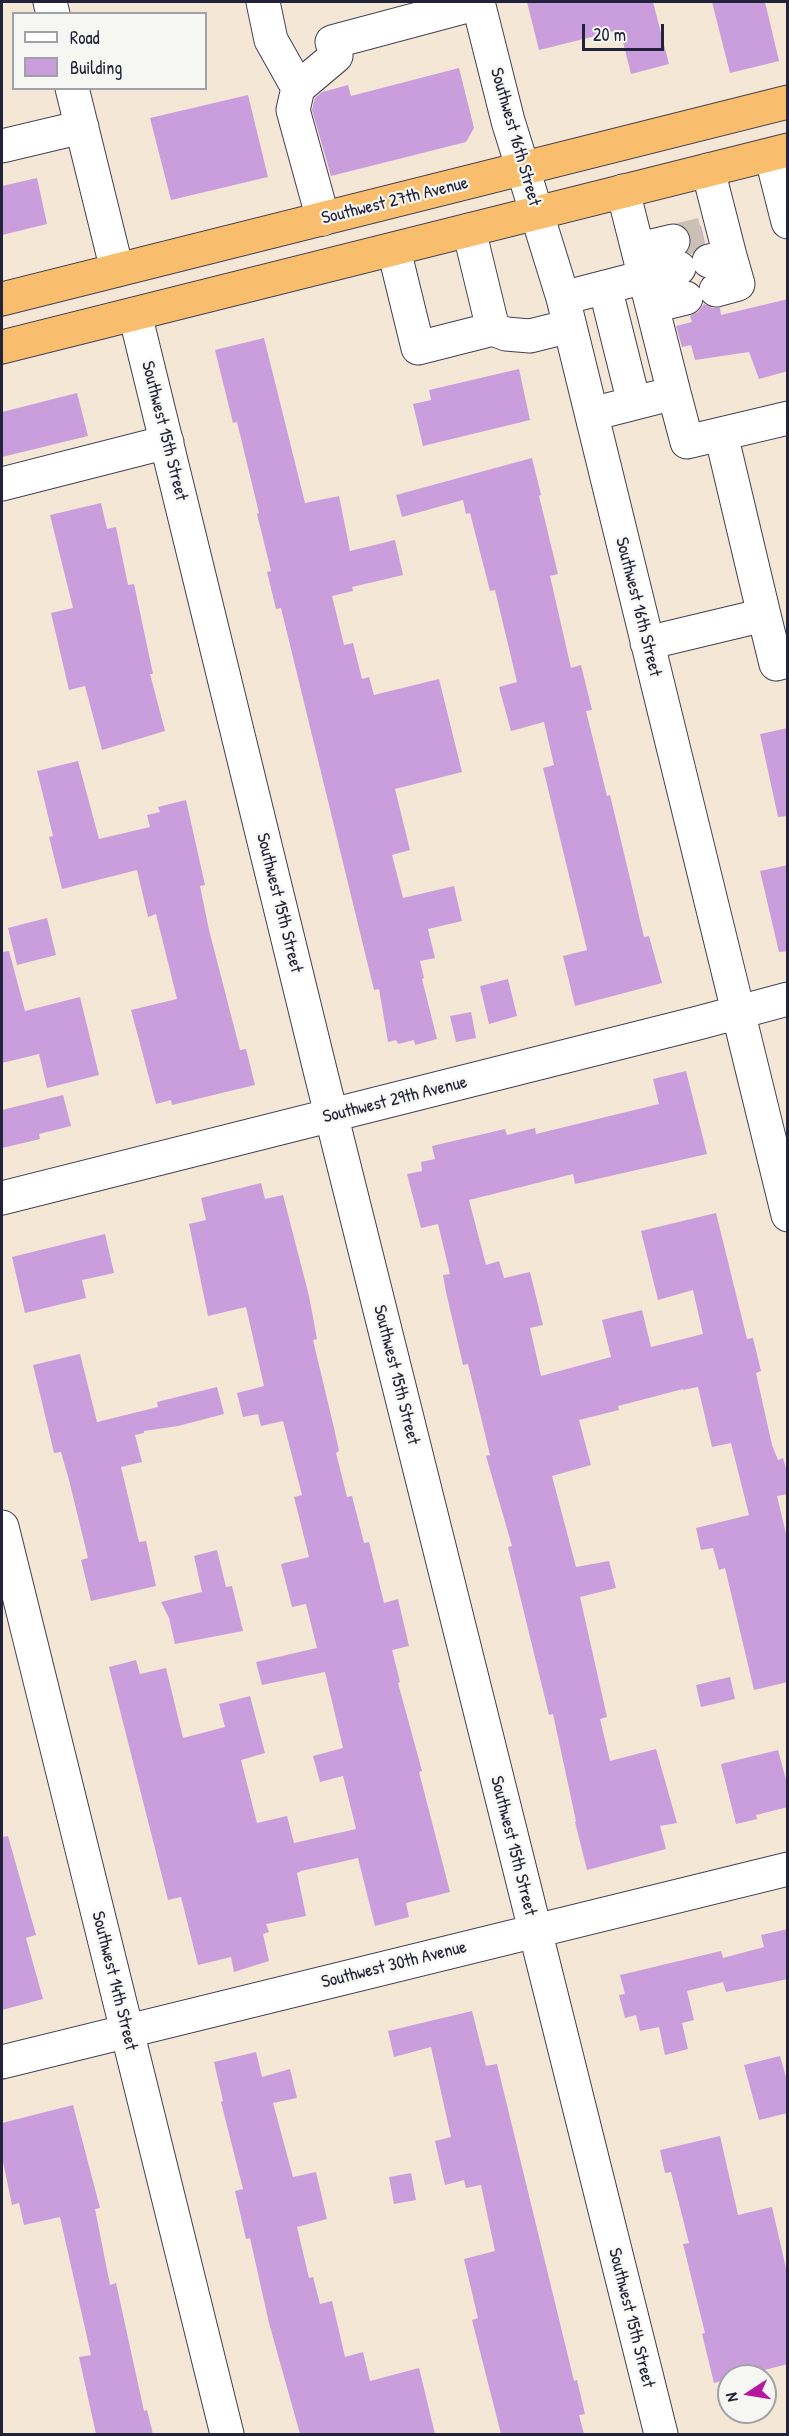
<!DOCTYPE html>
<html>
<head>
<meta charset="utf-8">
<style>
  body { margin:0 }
  #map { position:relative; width:789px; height:2436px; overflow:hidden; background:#f4e7d5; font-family:"Patrick Hand",sans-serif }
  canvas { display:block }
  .frame { position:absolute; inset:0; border:3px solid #22223b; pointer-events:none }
  .legend { position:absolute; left:12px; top:12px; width:195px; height:78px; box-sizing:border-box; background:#f6f6f2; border:2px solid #a1a1a9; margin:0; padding:8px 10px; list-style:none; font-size:18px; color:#22223b }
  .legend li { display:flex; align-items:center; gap:12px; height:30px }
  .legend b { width:30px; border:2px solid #a1a1a9 }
  .north { position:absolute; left:717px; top:2364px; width:60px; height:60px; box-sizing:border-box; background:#f6f6f2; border:2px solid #a1a1a9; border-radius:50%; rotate:258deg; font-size:16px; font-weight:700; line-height:24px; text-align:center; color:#22223b }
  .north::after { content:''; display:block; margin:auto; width:21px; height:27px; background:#b5179e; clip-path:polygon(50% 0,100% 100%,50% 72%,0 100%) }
  .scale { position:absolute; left:582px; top:24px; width:82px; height:27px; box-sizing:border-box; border:3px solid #22223b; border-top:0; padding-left:8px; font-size:18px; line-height:21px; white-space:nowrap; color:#22223b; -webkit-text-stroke:4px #f6f6f2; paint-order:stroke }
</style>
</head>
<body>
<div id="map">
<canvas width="789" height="2436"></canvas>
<div class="frame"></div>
<ul class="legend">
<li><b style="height:8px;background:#fff"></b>Road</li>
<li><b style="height:16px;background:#ca9edd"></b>Building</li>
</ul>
<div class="north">N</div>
<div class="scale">20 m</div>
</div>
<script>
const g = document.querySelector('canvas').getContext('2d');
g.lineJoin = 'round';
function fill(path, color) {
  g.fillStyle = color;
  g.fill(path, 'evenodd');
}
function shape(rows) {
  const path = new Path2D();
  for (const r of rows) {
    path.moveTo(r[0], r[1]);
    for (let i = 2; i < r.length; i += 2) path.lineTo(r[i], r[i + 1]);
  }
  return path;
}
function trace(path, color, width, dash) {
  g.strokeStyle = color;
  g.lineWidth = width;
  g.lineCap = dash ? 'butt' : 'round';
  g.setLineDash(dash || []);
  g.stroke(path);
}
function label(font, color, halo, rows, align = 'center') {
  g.font = font + ' "Patrick Hand",sans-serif';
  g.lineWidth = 4.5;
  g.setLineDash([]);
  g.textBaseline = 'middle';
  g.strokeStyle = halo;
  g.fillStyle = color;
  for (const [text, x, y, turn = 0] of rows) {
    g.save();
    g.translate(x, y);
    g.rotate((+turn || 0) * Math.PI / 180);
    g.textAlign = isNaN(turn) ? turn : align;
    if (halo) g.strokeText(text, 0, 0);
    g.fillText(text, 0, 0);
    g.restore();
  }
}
fill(shape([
  [527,2,653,2,669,64,631,74,620,30,539,50],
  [712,2,765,2,779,61,730,73],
  [459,68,474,128,466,142,331,176,312,110,315,98,322,92,348,85,351,96],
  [248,95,268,177,171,200,150,118],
  [37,178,47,224,2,235,2,186],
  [701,226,705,243,697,247,692,254,688,252,691,246,691,237,687,229],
  [788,299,788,371,759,379,749,352,695,360,691,345,682,347,676,326,692,322,690,316,698,312,704,304,712,308,720,308,721,315],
  [264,338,305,503,339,496,350,551,395,540,403,575,352,587,353,591,332,596,344,645,353,643,362,679,369,677,374,695,439,679,462,772,395,789,410,850,392,855,403,898,454,886,462,921,428,929,435,958,420,961,424,978,422,979,437,1039,415,1045,414,1040,398,1044,396,1040,388,1042,379,989,374,990,281,608,276,609,267,572,271,571,257,514,259,513,237,422,233,423,215,350],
  [519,369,530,420,423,446,413,404,431,400,429,390],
  [77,393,88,436,2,457,2,412],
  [532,458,541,495,539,496,558,574,550,576,571,668,581,665,592,710,586,711,607,796,610,795,644,937,649,936,662,983,575,1006,563,956,587,950,543,768,554,765,544,722,511,731,499,687,517,682,495,590,490,591,470,513,466,514,463,500,402,517,396,495],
  [101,503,107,529,116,527,128,585,134,584,153,674,150,674,165,731,102,750,85,686,69,690,51,613,73,608,50,515],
  [788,728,788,816,778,817,760,734],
  [78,761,99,839,150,827,147,815,160,812,158,807,186,800,205,885,200,886,209,930,240,1050,246,1049,255,1085,172,1105,171,1100,156,1104,131,1010,177,999,156,914,148,917,137,870,62,889,49,837,53,836,37,771],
  [788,865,788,951,779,952,760,871],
  [47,918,56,955,17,965,8,928],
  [9,951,25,1011,80,997,99,1075,47,1088,39,1054,2,1063,2,952],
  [508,979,517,1016,489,1024,480,986],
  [471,1012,476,1038,456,1042,450,1016],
  [686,1071,707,1154,575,1184,573,1174,469,1200,486,1265,499,1261,504,1278,530,1272,543,1325,530,1328,541,1376,611,1357,602,1320,642,1310,651,1347,703,1334,693,1290,658,1300,641,1231,716,1213,747,1339,753,1338,761,1371,756,1373,772,1445,778,1460,783,1458,788,1475,788,1494,777,1496,788,1542,788,1682,754,1690,725,1568,719,1570,713,1548,701,1550,696,1528,749,1515,731,1443,712,1447,698,1387,683,1390,683,1389,618,1406,619,1410,579,1420,591,1465,552,1476,576,1567,609,1561,616,1588,580,1597,607,1717,600,1719,610,1761,656,1749,677,1823,660,1826,666,1849,587,1870,575,1822,576,1821,553,1714,549,1715,508,1547,512,1546,486,1456,490,1455,468,1364,463,1365,446,1292,443,1275,450,1274,438,1224,421,1228,407,1174,422,1171,421,1162,435,1159,432,1146,505,1129,507,1135,535,1128,536,1134,659,1104,653,1079],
  [63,1095,71,1126,39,1134,40,1139,2,1148,2,1110],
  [261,1183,265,1199,283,1195,309,1296,317,1339,313,1340,334,1428,339,1451,336,1453,347,1497,352,1496,364,1543,369,1542,384,1603,398,1599,409,1646,392,1650,400,1682,398,1683,422,1771,419,1772,450,1892,406,1903,409,1917,375,1926,358,1858,301,1871,297,1873,306,1916,266,1924,269,1932,263,1934,269,1961,234,1972,231,1957,198,1965,181,1897,168,1900,109,1667,136,1660,140,1674,166,1668,183,1738,225,1727,219,1704,250,1696,265,1753,241,1760,257,1823,287,1816,294,1843,356,1829,343,1776,320,1782,313,1756,343,1748,325,1672,262,1685,256,1662,317,1648,306,1604,292,1607,281,1564,309,1557,294,1497,302,1495,283,1421,261,1426,258,1414,243,1417,237,1393,264,1386,246,1307,208,1316,189,1224,206,1220,201,1198],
  [105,1234,114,1273,82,1280,86,1298,25,1313,12,1257],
  [80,1354,97,1422,158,1407,157,1402,217,1387,224,1414,178,1426,144,1431,144,1433,135,1435,142,1462,121,1467,139,1542,146,1541,156,1586,91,1601,81,1560,88,1558,69,1480,61,1452,54,1453,33,1365],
  [217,1550,226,1587,232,1586,243,1631,175,1644,169,1618,161,1602,202,1592,194,1556],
  [730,1677,735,1699,701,1707,696,1685],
  [778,1750,788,1787,788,1807,756,1815,757,1819,736,1824,721,1764],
  [8,1836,36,1935,26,1938,43,1999,2,2010,2,1837],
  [788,1929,788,1979,726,1992,723,1982,687,1991,694,2020,682,2023,688,2049,665,2055,659,2027,640,2031,636,2015,625,2018,619,1995,625,1994,620,1975,721,1951,723,1958,764,1947,761,1935],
  [472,2011,486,2066,497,2064,574,2381,577,2380,585,2414,579,2415,584,2434,501,2434,472,2320,478,2318,464,2259,495,2251,481,2185,466,2188,464,2180,445,2185,435,2141,451,2137,431,2047,394,2057,388,2031],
  [256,2052,262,2077,290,2069,297,2098,273,2103,293,2177,316,2172,327,2219,297,2227,309,2278,313,2277,320,2304,332,2301,345,2357,363,2352,370,2381,419,2368,435,2434,300,2434,269,2323,250,2238,246,2239,235,2191,243,2189,221,2102,223,2101,214,2062],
  [780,2056,788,2084,788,2113,759,2120,744,2065],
  [73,2105,100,2208,95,2209,110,2285,116,2283,144,2411,147,2410,153,2434,96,2434,79,2357,91,2355,60,2217,24,2225,19,2203,12,2205,2,2157,2,2123],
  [720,2136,738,2215,772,2207,788,2277,788,2364,741,2376,729,2376,729,2379,714,2383,702,2334,705,2333,683,2244,689,2243,671,2172,665,2173,660,2150],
  [411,2173,416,2200,394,2204,389,2177]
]), '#ca9edd');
trace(shape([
  [673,241,702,234]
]), '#cac0b6', 33, [33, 16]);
const minor = shape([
  [50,2,53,14],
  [263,2,271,40,298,88],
  [478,2,508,121,563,298,788,1215],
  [72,88,117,270],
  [2,146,82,127],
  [771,155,788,222],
  [708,170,730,256,709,261],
  [323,219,293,110,298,88,336,56,332,42,478,3],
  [469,230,493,329],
  [639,249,673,241],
  [394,250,418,348,493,329,506,334,530,336,570,326],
  [605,287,634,403],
  [716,290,738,284,730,256],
  [563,298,679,268],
  [653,306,686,298],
  [135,314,320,1070,661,2434],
  [674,393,687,442,788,418],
  [592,414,674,393,623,191],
  [721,434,764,615],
  [2,484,167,442],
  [647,643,764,615,776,664,788,661],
  [2,1198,698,1023,788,999],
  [2,1527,227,2434],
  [2,2062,788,1869]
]);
const highway = shape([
  [2,299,788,102],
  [2,347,788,150]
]);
trace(minor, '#424052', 35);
trace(highway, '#424052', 35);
trace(minor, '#fff', 33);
trace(highway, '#f9be6d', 33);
label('18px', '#22223b', '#f6f6f2', [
  ["Southwest 16th Street",515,137,74],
  ["Southwest 27th Avenue",395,201,-14],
  ["Southwest 15th Street",164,431,76],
  ["Southwest 16th Street",638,607,76],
  ["Southwest 15th Street",279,903,76],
  ["Southwest 29th Avenue",395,1100,-14],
  ["Southwest 15th Street",396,1375,76],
  ["Southwest 15th Street",513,1846,76],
  ["Southwest 30th Avenue",394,1965,-14],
  ["Southwest 14th Street",114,1981,76],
  ["Southwest 15th Street",631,2318,76]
]);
</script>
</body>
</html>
